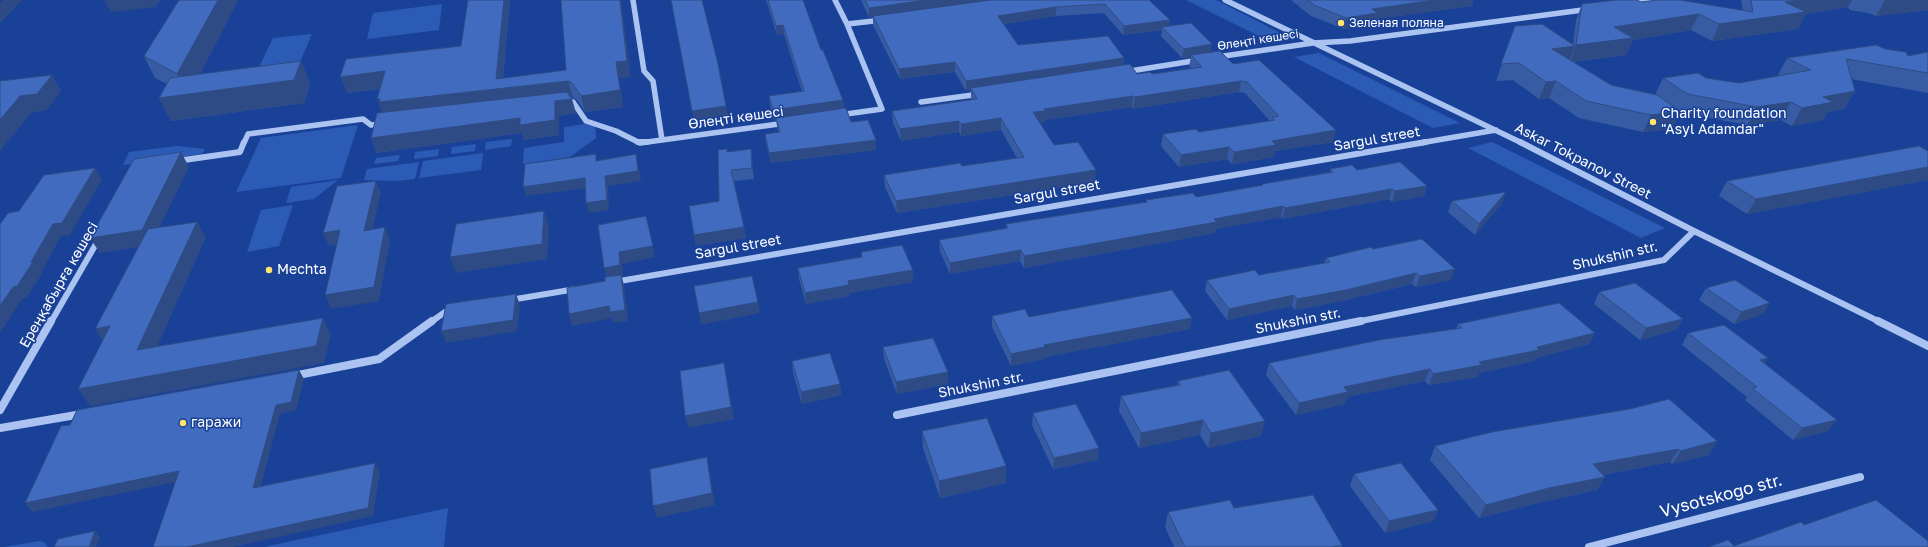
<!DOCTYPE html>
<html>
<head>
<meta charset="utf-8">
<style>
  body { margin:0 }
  canvas { display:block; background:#194197 }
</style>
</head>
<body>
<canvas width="1928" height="547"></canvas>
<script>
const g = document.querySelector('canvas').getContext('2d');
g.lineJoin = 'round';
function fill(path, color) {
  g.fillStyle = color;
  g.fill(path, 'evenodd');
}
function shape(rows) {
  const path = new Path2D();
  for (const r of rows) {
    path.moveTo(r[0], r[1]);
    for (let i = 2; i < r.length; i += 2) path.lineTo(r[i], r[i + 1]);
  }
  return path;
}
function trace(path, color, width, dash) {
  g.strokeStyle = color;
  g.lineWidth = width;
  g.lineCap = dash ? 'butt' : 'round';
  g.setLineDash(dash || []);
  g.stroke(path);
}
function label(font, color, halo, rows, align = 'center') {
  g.font = font + ' "Golos Text",sans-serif';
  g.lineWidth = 3;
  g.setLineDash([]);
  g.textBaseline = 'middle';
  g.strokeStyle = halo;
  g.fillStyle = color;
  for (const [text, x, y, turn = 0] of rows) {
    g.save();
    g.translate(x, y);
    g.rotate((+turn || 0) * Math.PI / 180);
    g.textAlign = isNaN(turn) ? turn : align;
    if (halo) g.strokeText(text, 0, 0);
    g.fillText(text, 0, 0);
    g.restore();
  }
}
fill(shape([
  [1186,0,1216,0,1292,39,1273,43],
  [442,4,439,30,367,39,373,13],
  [312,34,300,62,259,67,273,38],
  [1319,53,1460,123,1433,128,1294,57],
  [585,124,595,126,596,138,570,157,523,164,524,148,564,142,564,127],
  [358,125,341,178,236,192,261,138],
  [512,139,511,146,485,150,486,142],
  [1492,142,1665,228,1641,238,1468,148],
  [476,144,475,151,451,154,452,147],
  [177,146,205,149,202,154,123,165,129,152],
  [439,149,438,156,414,159,415,152],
  [483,153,481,170,419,178,423,161],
  [400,155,398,161,374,164,376,158],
  [419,162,415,179,398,181,364,180,367,169],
  [338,180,314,199,286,203,291,187],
  [293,205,279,246,247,252,261,210],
  [448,508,444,547,264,547],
  [40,541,44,542,48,547,4,547]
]), '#2c5bb5');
trace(shape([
  [633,0,644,71,653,81,662,140],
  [835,0,847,24,882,109,839,115],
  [1225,0,1522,143],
  [1636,3,1655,0],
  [847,24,883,20],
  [1217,57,1313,43,1350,41,1590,9],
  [1124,72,1199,60],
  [921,102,980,94],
  [565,103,573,102,586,121,616,131,640,143,786,123],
  [244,143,248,134,363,119,371,125,382,124],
  [1420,143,1496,130]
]), '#abc3f1', 5.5);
trace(shape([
  [638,142,647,142],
  [1520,142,1694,231,1880,322],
  [177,161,240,152,244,142],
  [614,282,1426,142],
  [510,300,576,289],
  [51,322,100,237],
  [431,322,445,312,452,311],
  [1356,322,1664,260,1694,231]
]), '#abc3f1', 6);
trace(shape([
  [1878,321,1928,346],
  [293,376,379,359,432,321],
  [0,410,51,321],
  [897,415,1361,321],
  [0,428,82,414],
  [1589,547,1860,477]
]), '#abc3f1', 8);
fill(shape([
  [179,0,238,0,200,74,301,61,310,84,304,103,171,121,159,98,167,84,155,78,144,56],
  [468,0,510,0,503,78,631,77,619,78,623,107,585,112,577,100,573,98,571,98,576,113,559,116,559,135,524,140,522,133,376,153,382,113,380,89,347,93,461,46],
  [766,0,803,0,821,50,843,100,844,108,851,122,876,140,876,150,771,163,766,144,765,134,778,132,776,120,774,120,770,106,769,96,802,92,784,34,777,35],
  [861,0,1149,0,1170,20,1169,26,1211,52,1233,64,1336,130,1333,142,1275,151,1274,157,1232,164,1227,159,1179,167,1161,146,1163,134,1199,132,1270,121,1245,93,1239,92,1133,109,1132,107,1045,120,1045,122,1040,123,1054,145,1095,182,897,213,885,187,884,175,962,166,1017,158,1001,130,961,136,959,132,901,141,893,123,892,111,971,100,971,90,966,91,955,72,900,79,873,25,873,16,869,17],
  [1104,13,1123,35,1162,30,1161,36,1182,58,1191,57,1189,66,1192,68,1152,74,1137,74,1123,65,1124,58,1018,45,1004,24,1056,16],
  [1291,0,1473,0,1472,6,1376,19,1375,25,1344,29,1311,16],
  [1741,0,1928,0,1928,10,1876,16,1868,13,1850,10,1848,7,1806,14,1798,29,1712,41,1691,30,1633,40,1626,55,1573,62,1611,85,1655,95,1663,78,1706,78,1739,83,1780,76,1778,75,1787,58,1885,49,1908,56,1928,52,1928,93,1851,79,1855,91,1844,109,1828,112,1823,120,1792,126,1781,120,1747,125,1680,112,1672,129,1643,132,1579,118,1549,98,1539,99,1513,80,1496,81,1515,26,1573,44,1576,20,1582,4,1641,2,1743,11],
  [751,149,752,160,754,179,734,181,744,227,746,238,696,246,694,235,719,201,727,152],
  [1928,151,1928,180,1747,214,1719,196,1727,181],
  [1330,169,1357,170,1427,186,1424,196,1392,202,1389,199,1282,219,1281,217,1216,229,1215,233,1024,268,1020,261,950,274,940,251,939,240,1006,228,1006,224,1146,202,1146,200,1196,197,1262,186,1262,184,1330,172],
  [1452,201,1502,203,1475,235,1448,212],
  [1373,249,1451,280,1416,287,1412,284,1342,301,1295,310,1292,306,1227,320,1205,291,1207,280,1259,275,1324,263,1326,258],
  [861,252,913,270,913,282,849,293,850,296,806,304,799,279,798,268,861,257],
  [1706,288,1763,314,1734,324,1699,300],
  [1599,292,1683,319,1676,330,1640,340,1594,304],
  [992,316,1029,317,1190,329,1045,357,1044,359,1011,366,992,327],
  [1458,324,1595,333,1589,344,1536,358,1534,361,1479,373,1478,377,1429,385,1425,381,1347,397,1345,404,1296,415,1266,375,1269,363,1456,329],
  [1688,333,1764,363,1828,431,1793,440,1745,400,1747,397,1682,345],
  [883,347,948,372,948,384,897,394,884,359],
  [792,361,840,384,841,395,802,404,793,373],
  [1178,381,1261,436,1208,448,1200,435,1139,448,1119,411,1121,396,1177,385],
  [1033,413,1098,460,1053,469,1032,425],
  [922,431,1006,466,1006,483,940,498,923,448],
  [1717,441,1709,455,1672,464,1670,462,1603,475,1605,477,1597,490,1542,502,1479,518,1430,460,1435,446],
  [1354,474,1438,510,1433,521,1385,533,1350,486],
  [1234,508,1342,545,1342,547,1174,547,1165,527,1168,512]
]), '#385ca3');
fill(shape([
  [3,0,22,0,0,23,0,3],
  [104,0,160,0,156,7,111,12],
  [218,0,238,0,190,94,301,61,310,84,304,103,171,121,159,98,187,94,177,74],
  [504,0,510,0,502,89,568,81,573,98,385,119,383,116,377,99,496,79],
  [620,0,621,0,631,77,619,78,623,107,585,112,581,96,616,62],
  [927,0,994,0,869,17,869,8],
  [1435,0,1473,0,1472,6,1376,19,1375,25,1344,29,1346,18,1372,9],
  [1800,0,1852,0,1848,7,1806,14,1798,29,1712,41,1719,24,1785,2],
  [1885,0,1928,0,1928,10,1876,16],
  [1056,7,1056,16,998,25,998,16],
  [1699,14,1691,30,1633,40,1626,55,1570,62,1576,45,1614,27],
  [1170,20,1169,29,1162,27,1162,30,1123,35,1124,26],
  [783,25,784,34,777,35,776,26],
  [1212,44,1211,54,1191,55,1191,57,1182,58,1184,49],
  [1575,46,1569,62,1552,49],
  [1124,58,1123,67,971,88,971,90,966,91,966,81],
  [955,62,955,72,900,79,899,69],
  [385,71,391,87,347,93,340,77],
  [52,75,61,91,47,110,31,113,0,151,0,120,20,96],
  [1241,81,1239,92,1133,109,1135,97],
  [1556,81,1549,98,1539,99,1546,82],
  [1855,91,1844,109,1828,112,1823,120,1792,126,1802,108,1823,97],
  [1133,96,1132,107,1045,120,1045,122,1033,124,1033,112,1044,109],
  [572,99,576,113,559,116,559,135,524,140,522,133,376,153,371,138,555,101],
  [843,100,844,110,776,118,776,120,774,120,773,110],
  [1791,102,1781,120,1747,125,1756,107],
  [726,106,728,116,694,121,692,111],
  [1680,111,1672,129,1643,132,1651,115],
  [1001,118,1001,130,961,136,961,124],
  [959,121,959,132,901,141,900,129],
  [1336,130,1333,142,1275,151,1274,157,1232,164,1234,152,1272,141],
  [876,140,876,150,771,163,769,153],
  [1229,147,1227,159,1179,167,1181,155],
  [751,149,752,160,754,179,752,168],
  [181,152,189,167,151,245,100,253,90,238],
  [636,154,638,164,641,181,608,186,609,210,589,213,586,203,605,176],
  [1928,167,1928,180,1747,214,1756,199],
  [95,168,102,179,70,235,61,236,41,273,42,274,26,298,22,299,0,333,0,306,13,287,31,262,53,224],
  [1096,170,1095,182,897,213,896,201],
  [585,178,588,188,526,196,523,187],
  [376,181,381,193,369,244,364,231],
  [1427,186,1424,196,1392,202,1395,191],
  [1392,189,1389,199,1282,219,1285,208],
  [1506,192,1502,203,1475,235,1479,224],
  [1283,206,1281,217,1216,229,1215,233,1024,268,1024,256,1214,219],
  [544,211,549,227,547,259,456,273,450,257],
  [646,216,655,257,622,264,623,276,622,277,624,286,628,321,613,323,612,318,572,326,569,314,607,279,604,268,619,252],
  [197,222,206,237,148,367,137,350],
  [385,227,390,240,379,301,331,309,325,295],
  [744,227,746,238,696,246,694,235],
  [340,230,346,243,329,246,323,233],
  [1021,250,1020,261,950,274,950,263],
  [1455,269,1451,280,1416,287,1420,276],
  [913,270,913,282,849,293,850,296,806,304,805,293,848,281],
  [1416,273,1412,284,1342,301,1295,310,1297,299],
  [516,294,520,305,517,331,446,343,441,331],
  [1294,295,1292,306,1227,320,1229,309],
  [758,302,760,313,701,325,699,313],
  [1770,303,1763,314,1734,324,1741,312],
  [323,318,331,335,324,363,90,406,78,389],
  [1192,318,1190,329,1045,357,1044,359,1011,366,1011,354,1044,345],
  [1683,319,1676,330,1640,340,1646,328],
  [110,326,106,345,95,329],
  [1595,333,1589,344,1536,358,1534,361,1479,373,1478,377,1429,385,1433,374],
  [1768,358,1760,370,1760,360],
  [724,363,734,419,688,428,685,416],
  [1430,369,1425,381,1347,397,1345,404,1296,415,1299,403,1344,387],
  [299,370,304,379,296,410,280,414,258,497,253,488,276,405],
  [948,372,948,384,897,394,896,382],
  [840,384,841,395,802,404,801,392],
  [1203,420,1200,435,1139,448,1141,433],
  [1837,420,1828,431,1793,440,1802,428],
  [1265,421,1261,436,1208,448,1211,433],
  [1717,441,1709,455,1672,464,1681,451],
  [1099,448,1098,460,1053,469,1054,458],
  [1679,449,1670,462,1586,478,1593,464],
  [707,457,709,468,715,505,657,518,653,506],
  [375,463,380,472,373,516,233,547,187,547],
  [1006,466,1006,483,940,498,939,481],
  [179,471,185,480,32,512,25,503],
  [1605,477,1597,490,1542,502,1479,518,1486,505,1549,488],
  [1438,510,1433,521,1385,533,1389,521],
  [95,531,100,537,96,547,89,547]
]), '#2e4b85');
const building = shape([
  [179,0,218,0,177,74,144,56,179,0],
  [468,0,504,0,496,79,566,70,561,0,620,0,627,61,616,62,620,90,581,96,572,83,568,81,379,102,380,99,377,99,385,71,340,77,346,59,461,46,468,0],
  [671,0,702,0,718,64,726,106,692,111,671,0],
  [768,0,803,0,821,50,823,50,843,100,773,110,769,96,804,91,783,25,776,26,768,0],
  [865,0,927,0,869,8,865,0],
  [991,0,1149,0,1170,20,1124,26,1105,4,1056,7,998,16,1018,45,1108,36,1124,58,966,81,955,62,899,69,873,16,991,0],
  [1308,0,1435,0,1372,9,1378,13,1346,18,1314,5,1308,0],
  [1616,0,1637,0,1641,2,1657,0,1680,0,1753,12,1751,0,1800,0,1785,2,1806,12,1719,24,1699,14,1614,27,1633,38,1576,45,1582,4,1616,0],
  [1191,23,1212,44,1184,49,1162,27,1191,23],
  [1542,24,1575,46,1552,49,1611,85,1657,95,1680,111,1651,115,1586,101,1556,81,1546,82,1519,63,1501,64,1515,26,1542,24],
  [1876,45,1885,49,1906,52,1908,56,1928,52,1928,73,1846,59,1855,91,1823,97,1833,102,1802,108,1791,102,1756,107,1688,94,1663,78,1698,73,1706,78,1739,83,1811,70,1787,58,1876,45],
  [1220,51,1233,64,1259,60,1336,130,1272,141,1276,145,1234,152,1229,147,1181,155,1163,134,1196,129,1199,132,1275,120,1272,117,1279,116,1247,82,1241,81,1135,97,1133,96,1044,109,1046,111,1033,112,1054,145,1078,142,1096,170,896,201,884,175,960,163,962,166,1024,157,1001,118,961,124,959,121,900,129,892,111,977,99,971,88,1130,64,1137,74,1150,72,1152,74,1202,67,1191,55,1220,51],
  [301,61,294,80,159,98,170,78,301,61],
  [52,75,37,94,20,96,0,120,0,81,52,75],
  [567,92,572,99,555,101,555,120,520,125,520,118,371,138,377,113,567,92],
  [846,108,851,122,868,120,876,140,769,153,765,134,780,132,776,118,846,108],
  [1919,146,1928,151,1928,167,1756,199,1727,181,1919,146],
  [727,149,727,152,751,149,752,168,731,170,744,227,694,235,689,206,719,201,718,150,727,149],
  [181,152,142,230,90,238,134,159,181,152],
  [596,154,596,161,636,154,638,171,605,176,607,200,586,203,585,178,523,187,525,164,596,154],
  [1400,162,1427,186,1395,191,1392,189,1285,208,1283,206,1214,219,1217,222,1024,256,1021,250,950,263,939,240,1008,228,1006,224,1147,202,1146,200,1193,193,1196,197,1263,185,1262,184,1333,172,1330,169,1352,165,1357,170,1400,162],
  [95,168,62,223,53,224,31,262,33,262,17,286,13,287,0,306,0,224,8,213,19,211,44,175,95,168],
  [376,181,364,231,385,227,374,287,325,295,340,230,323,233,337,186,376,181],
  [1506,192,1479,224,1452,201,1506,192],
  [544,211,542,244,450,257,456,224,544,211],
  [646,216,653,246,619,252,620,265,604,268,598,225,646,216],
  [197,222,137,350,323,318,316,346,78,389,110,326,95,329,148,229,197,222],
  [1422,239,1455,269,1420,276,1416,273,1346,290,1297,299,1294,295,1229,309,1207,280,1255,270,1259,275,1330,262,1326,258,1371,247,1373,249,1422,239],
  [902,245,913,270,848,281,849,285,805,293,798,268,862,257,861,252,902,245],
  [621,275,625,310,610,312,609,306,569,314,567,288,605,281,605,277,621,275],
  [752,276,758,302,699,313,694,286,752,276],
  [1735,280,1770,303,1741,312,1706,288,1735,280],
  [1635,283,1683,319,1646,328,1599,292,1635,283],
  [1172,290,1192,318,1044,345,1045,347,1011,354,992,316,1025,309,1029,317,1172,290],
  [516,294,513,320,441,331,446,304,516,294],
  [1559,303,1595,333,1537,347,1539,350,1479,362,1482,365,1433,374,1430,369,1344,387,1348,392,1299,403,1269,363,1379,340,1462,328,1458,324,1559,303],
  [1724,325,1768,358,1760,360,1837,420,1802,428,1752,388,1757,387,1688,333,1724,325],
  [933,338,948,372,896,382,883,347,933,338],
  [830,353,840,384,801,392,792,361,830,353],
  [724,363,731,407,685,416,680,371,724,363],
  [299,370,291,402,276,405,253,488,375,463,368,508,187,547,153,547,179,471,25,503,61,426,70,425,77,410,299,370],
  [1229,370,1265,421,1211,433,1203,420,1141,433,1121,396,1180,385,1178,381,1229,370],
  [1669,399,1717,441,1681,451,1679,449,1593,464,1605,477,1549,488,1486,505,1435,446,1492,432,1630,409,1669,399],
  [1076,404,1099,448,1054,458,1033,413,1076,404],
  [987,418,1006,466,939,481,922,431,987,418],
  [707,457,712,493,653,506,650,469,707,457],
  [1401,463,1438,510,1389,521,1354,474,1401,463],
  [1313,495,1342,545,1332,547,1185,547,1168,512,1230,500,1234,508,1313,495],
  [1876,500,1928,541,1928,547,1709,547,1728,540,1734,546,1801,522,1804,525,1876,500],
  [95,531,89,547,54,547,58,539,95,531]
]);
fill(building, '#416bbe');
trace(building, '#2e4b85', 1);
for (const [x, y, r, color] of [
  [1341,23,4,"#ffe56b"],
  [1653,122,4,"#ffe56b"],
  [269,270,4,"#ffe56b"],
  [183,423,4,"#ffe56b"]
]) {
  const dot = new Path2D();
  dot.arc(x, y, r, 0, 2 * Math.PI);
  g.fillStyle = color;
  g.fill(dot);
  trace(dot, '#194197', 1.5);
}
label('12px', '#fff', '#194197', [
  ["Зеленая поляна",1349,23]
], 'left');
label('12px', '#fff', '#194197', [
  ["Өлеңті көшесі",1258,40,-9]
]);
label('14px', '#fff', '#194197', [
  ["Charity foundation",1661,114],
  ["\"Asyl Adamdar\"",1661,130],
  ["Mechta",277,270],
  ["гаражи",191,423]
], 'left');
label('14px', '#fff', '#194197', [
  ["Өлеңті көшесі",736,118,-8],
  ["Sargul street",1377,139,-10],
  ["Askar Tokpanov Street",1583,161,27],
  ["Sargul street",1057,192,-10],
  ["Sargul street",738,247,-10],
  ["Shukshin str.",1615,256,-13],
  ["Ереңқабырға көшесі",59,285,-60],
  ["Shukshin str.",1298,321,-11],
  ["Shukshin str.",981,385,-11]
]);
label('17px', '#fff', '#194197', [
  ["Vysotskogo str.",1721,496,-15]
]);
</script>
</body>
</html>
